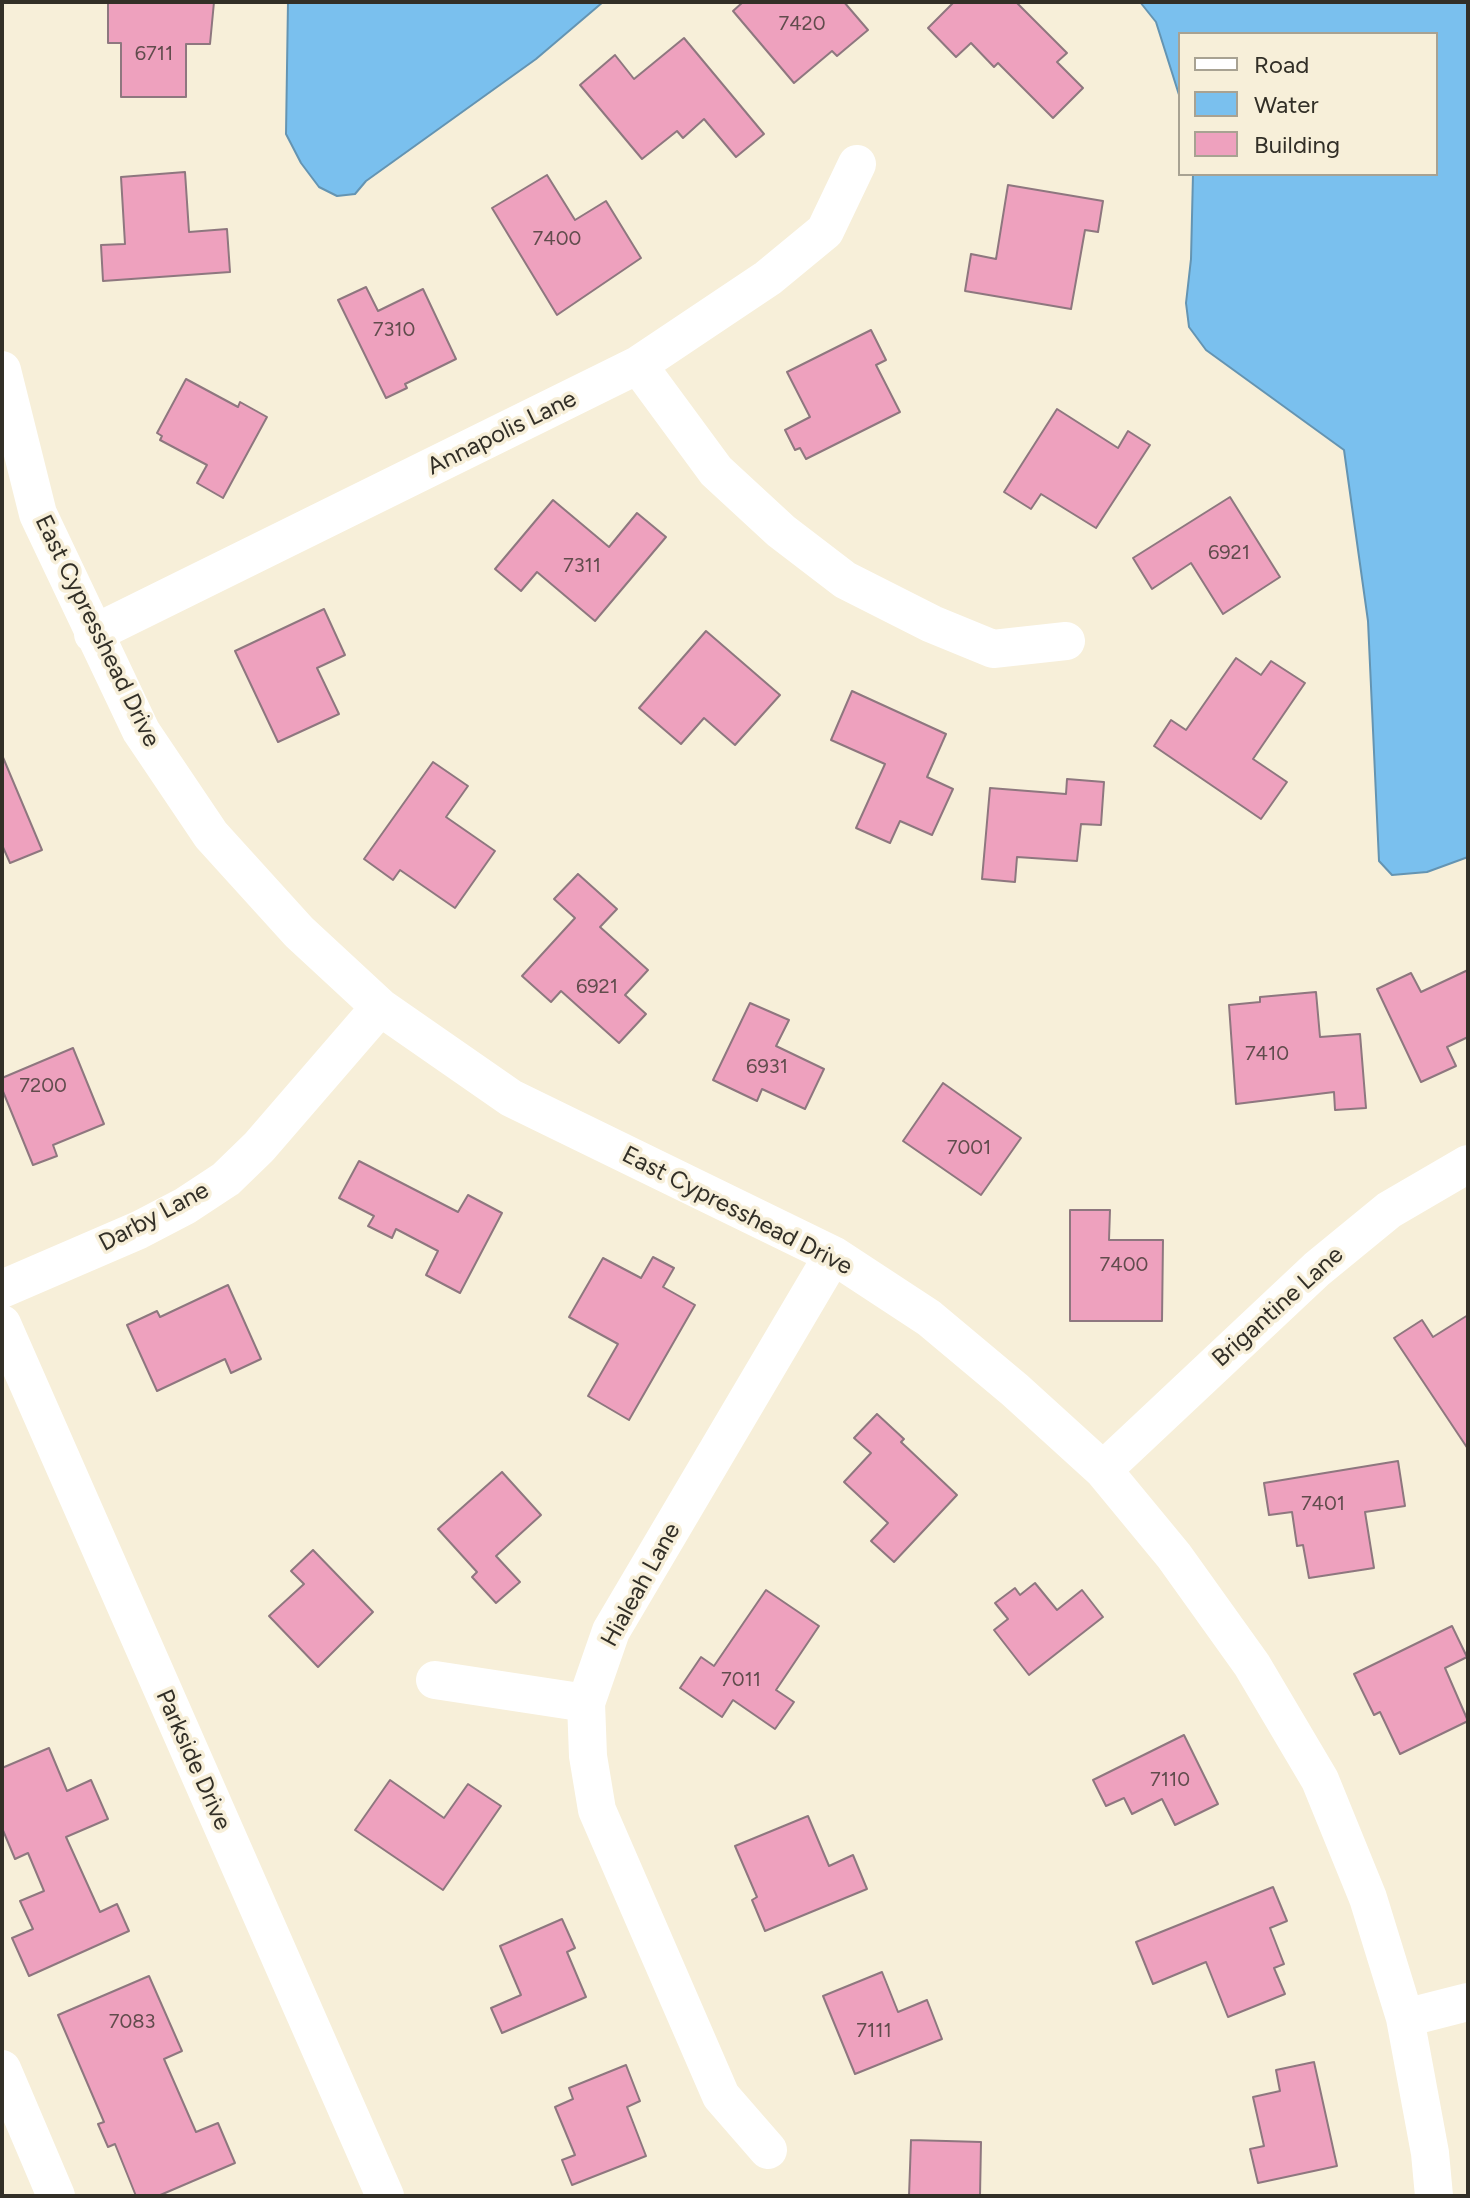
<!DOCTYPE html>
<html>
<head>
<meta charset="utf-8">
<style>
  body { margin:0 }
  #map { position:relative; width:1470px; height:2198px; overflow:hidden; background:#f7efd9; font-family:Figtree,sans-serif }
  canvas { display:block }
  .frame { position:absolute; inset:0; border:4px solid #322f27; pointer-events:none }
  .legend { position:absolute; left:1178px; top:32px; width:260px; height:144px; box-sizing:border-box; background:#f7efd9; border:2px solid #a8a292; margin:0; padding:10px 14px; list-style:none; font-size:24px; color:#322f27 }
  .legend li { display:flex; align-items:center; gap:16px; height:40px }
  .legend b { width:40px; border:2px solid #a8a292 }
</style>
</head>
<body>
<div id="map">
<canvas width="1470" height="2198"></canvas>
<div class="frame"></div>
<ul class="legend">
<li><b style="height:10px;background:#fff"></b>Road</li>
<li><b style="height:22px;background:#7ac0ee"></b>Water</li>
<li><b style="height:22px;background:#eea1be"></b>Building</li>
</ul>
</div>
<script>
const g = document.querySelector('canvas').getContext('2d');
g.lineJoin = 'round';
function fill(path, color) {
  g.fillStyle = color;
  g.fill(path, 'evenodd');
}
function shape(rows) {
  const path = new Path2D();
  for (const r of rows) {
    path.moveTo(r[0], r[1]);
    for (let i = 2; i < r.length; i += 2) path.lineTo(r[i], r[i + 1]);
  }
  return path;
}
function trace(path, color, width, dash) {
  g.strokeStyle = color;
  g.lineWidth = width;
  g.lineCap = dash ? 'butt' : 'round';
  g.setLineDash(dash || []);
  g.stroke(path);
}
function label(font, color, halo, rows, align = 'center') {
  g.font = font + ' Figtree,sans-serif';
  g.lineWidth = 7;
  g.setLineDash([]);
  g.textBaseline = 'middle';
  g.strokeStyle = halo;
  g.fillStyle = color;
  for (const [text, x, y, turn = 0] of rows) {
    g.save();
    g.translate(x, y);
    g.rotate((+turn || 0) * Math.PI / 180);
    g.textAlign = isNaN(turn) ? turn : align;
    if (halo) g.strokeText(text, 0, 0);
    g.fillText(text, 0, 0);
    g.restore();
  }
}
const water = shape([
  [288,2,603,2,536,59,366,181,355,194,337,196,319,187,301,163,286,134,288,2],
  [1140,2,1468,2,1468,857,1427,872,1392,875,1379,861,1368,621,1344,450,1206,350,1189,327,1186,303,1191,259,1193,174,1436,174,1436,34,1180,34,1180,98,1156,22,1140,2]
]);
fill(water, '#7ac0ee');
trace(water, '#6494b2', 2);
const building = shape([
  [108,2,214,2,210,44,186,44,186,97,121,97,121,43,108,43,108,2],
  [743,2,844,2,868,30,837,56,832,51,794,83,733,11,743,2],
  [954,2,1016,2,1067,53,1057,62,1083,88,1053,118,998,63,994,67,971,43,956,57,928,28,954,2],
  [684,38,764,134,736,157,704,119,683,138,677,131,642,159,580,85,615,55,634,79,684,38],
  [185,172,189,232,227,229,230,272,103,281,101,245,125,244,121,177,185,172],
  [547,175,575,220,606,201,641,258,557,315,492,208,547,175],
  [1008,185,1103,201,1098,232,1085,230,1071,309,965,291,971,254,996,259,1008,185],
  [366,287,378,311,423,289,456,359,405,384,407,388,386,398,338,300,366,287],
  [871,330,886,360,876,365,900,412,806,459,800,448,795,450,785,430,810,417,787,372,871,330],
  [186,379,238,407,240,402,267,417,223,498,197,483,207,465,160,440,162,436,157,433,186,379],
  [1057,409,1118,448,1128,431,1150,445,1096,528,1041,494,1031,509,1004,492,1057,409],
  [1230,497,1280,577,1223,614,1191,563,1152,589,1133,558,1230,497],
  [553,500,609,547,637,513,666,537,595,621,537,572,521,591,495,569,553,500],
  [324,609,345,655,317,668,339,714,278,742,235,651,324,609],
  [706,631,780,695,735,745,704,718,681,744,639,708,706,631],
  [1236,658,1261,675,1271,661,1305,683,1253,759,1287,782,1261,819,1154,746,1171,720,1186,730,1236,658],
  [852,691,946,734,927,777,953,789,932,835,900,821,890,843,856,828,885,764,831,740,852,691],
  [2,755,42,850,10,863,2,845,2,755],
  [433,762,468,786,446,817,495,851,455,908,400,870,393,880,364,859,433,762],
  [1067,779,1104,782,1101,825,1081,824,1077,861,1017,857,1015,882,982,879,990,788,1066,794,1067,779],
  [578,874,617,909,600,927,648,970,625,995,646,1014,619,1043,561,991,551,1002,522,976,575,918,554,899,578,874],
  [1468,970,1468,1037,1447,1047,1456,1066,1421,1082,1377,989,1411,973,1421,992,1468,970],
  [1316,992,1320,1037,1360,1034,1366,1108,1335,1110,1334,1092,1236,1104,1229,1005,1260,1002,1260,997,1316,992],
  [750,1003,789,1020,776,1046,824,1069,805,1109,762,1089,757,1101,713,1080,750,1003],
  [73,1048,104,1124,53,1145,57,1156,33,1165,2,1089,2,1078,73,1048],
  [943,1083,1021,1138,981,1195,903,1141,943,1083],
  [359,1161,458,1212,468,1195,502,1213,460,1293,426,1275,438,1251,396,1229,392,1238,368,1226,374,1216,339,1198,359,1161],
  [1070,1210,1110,1210,1109,1240,1163,1240,1162,1321,1070,1321,1070,1210],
  [653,1257,674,1268,663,1287,695,1305,629,1420,588,1396,618,1344,569,1317,603,1258,641,1278,653,1257],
  [228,1285,261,1359,231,1373,225,1359,157,1391,127,1325,157,1311,160,1317,228,1285],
  [1468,1315,1468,1449,1394,1338,1422,1320,1433,1337,1468,1315],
  [877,1414,904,1439,901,1442,957,1495,894,1562,871,1541,888,1523,844,1482,871,1453,854,1438,877,1414],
  [1398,1461,1405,1506,1365,1512,1374,1568,1309,1578,1303,1545,1297,1546,1292,1512,1269,1515,1264,1483,1398,1461],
  [502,1472,541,1515,496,1556,520,1582,496,1603,472,1577,477,1572,438,1529,502,1472],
  [313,1550,373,1612,318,1667,269,1616,304,1584,291,1571,313,1550],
  [1035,1583,1057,1610,1082,1590,1103,1617,1029,1675,994,1630,1008,1619,995,1603,1015,1588,1020,1595,1035,1583],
  [766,1590,819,1626,776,1690,794,1702,775,1729,733,1700,722,1717,680,1688,701,1657,714,1666,766,1590],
  [1452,1626,1467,1657,1445,1668,1468,1721,1400,1754,1380,1712,1374,1715,1354,1674,1452,1626],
  [1184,1735,1218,1804,1175,1825,1162,1799,1132,1814,1124,1798,1106,1806,1093,1780,1184,1735],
  [49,1748,67,1791,91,1780,108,1819,66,1837,100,1912,117,1904,129,1931,29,1976,12,1938,33,1929,20,1901,44,1891,28,1853,15,1859,2,1828,2,1768,49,1748],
  [390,1780,444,1818,468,1784,501,1806,443,1890,355,1830,390,1780],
  [808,1816,829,1866,853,1855,867,1889,765,1931,752,1900,757,1897,735,1846,808,1816],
  [1273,1887,1287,1921,1270,1928,1284,1964,1274,1968,1285,1994,1228,2017,1206,1962,1153,1984,1136,1942,1273,1887],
  [562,1919,575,1948,567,1952,586,1997,502,2033,491,2008,521,1995,500,1946,562,1919],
  [882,1972,898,2012,927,2000,942,2039,855,2074,823,1996,882,1972],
  [149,1976,182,2051,164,2059,196,2132,218,2123,235,2163,158,2196,136,2196,115,2144,108,2147,98,2124,104,2122,58,2015,149,1976],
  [1314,2062,1337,2166,1258,2183,1250,2149,1264,2146,1253,2097,1280,2091,1276,2070,1314,2062],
  [626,2065,640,2101,627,2107,646,2156,572,2185,562,2160,575,2155,555,2107,573,2099,569,2088,626,2065],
  [911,2140,981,2142,980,2196,909,2196,911,2140]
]);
fill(building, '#eea1be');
trace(building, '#8e777f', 2);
trace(shape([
  [638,365,716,471,781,531,845,580,932,624,993,649,1066,641],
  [2,370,38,514,141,731,211,835,299,932,380,1007,511,1098,833,1255,929,1318,1015,1390,1103,1470,1174,1556,1252,1665,1320,1780,1368,1898,1405,2018,1430,2153,1434,2196],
  [93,634,638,365,768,278,825,231,857,164],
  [2,1289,139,1230,185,1206,226,1179,259,1147,380,1007],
  [2,1324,385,2196],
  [1103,1470,1317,1269,1389,1210,1468,1164],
  [435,1680,586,1703],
  [1405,2018,1468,2002],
  [2,2069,56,2196],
  [768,2150,721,2096,597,1810,588,1756,586,1703,611,1631,833,1255]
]), '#fff', 38);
label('20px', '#614c4d', null, [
  ["7420",802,24],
  ["6711",154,54],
  ["7400",557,239],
  ["7310",394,330],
  ["6921",1229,553],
  ["7311",582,566],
  ["6921",597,987],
  ["7410",1267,1054],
  ["6931",767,1067],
  ["7200",43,1086],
  ["7001",969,1148],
  ["7400",1124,1265],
  ["7401",1323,1504],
  ["7011",741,1680],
  ["7110",1170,1780],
  ["7083",132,2022],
  ["7111",874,2031]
]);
label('24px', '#322f27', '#f7efd9', [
  ["Annapolis Lane",502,433,-26],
  ["East Cypresshead Drive",97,631,64],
  ["East Cypresshead Drive",737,1211,27],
  ["Darby Lane",154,1217,-28],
  ["Brigantine Lane",1278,1307,-42],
  ["Hialeah Lane",641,1585,-61],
  ["Parkside Drive",193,1760,66]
]);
</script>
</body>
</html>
